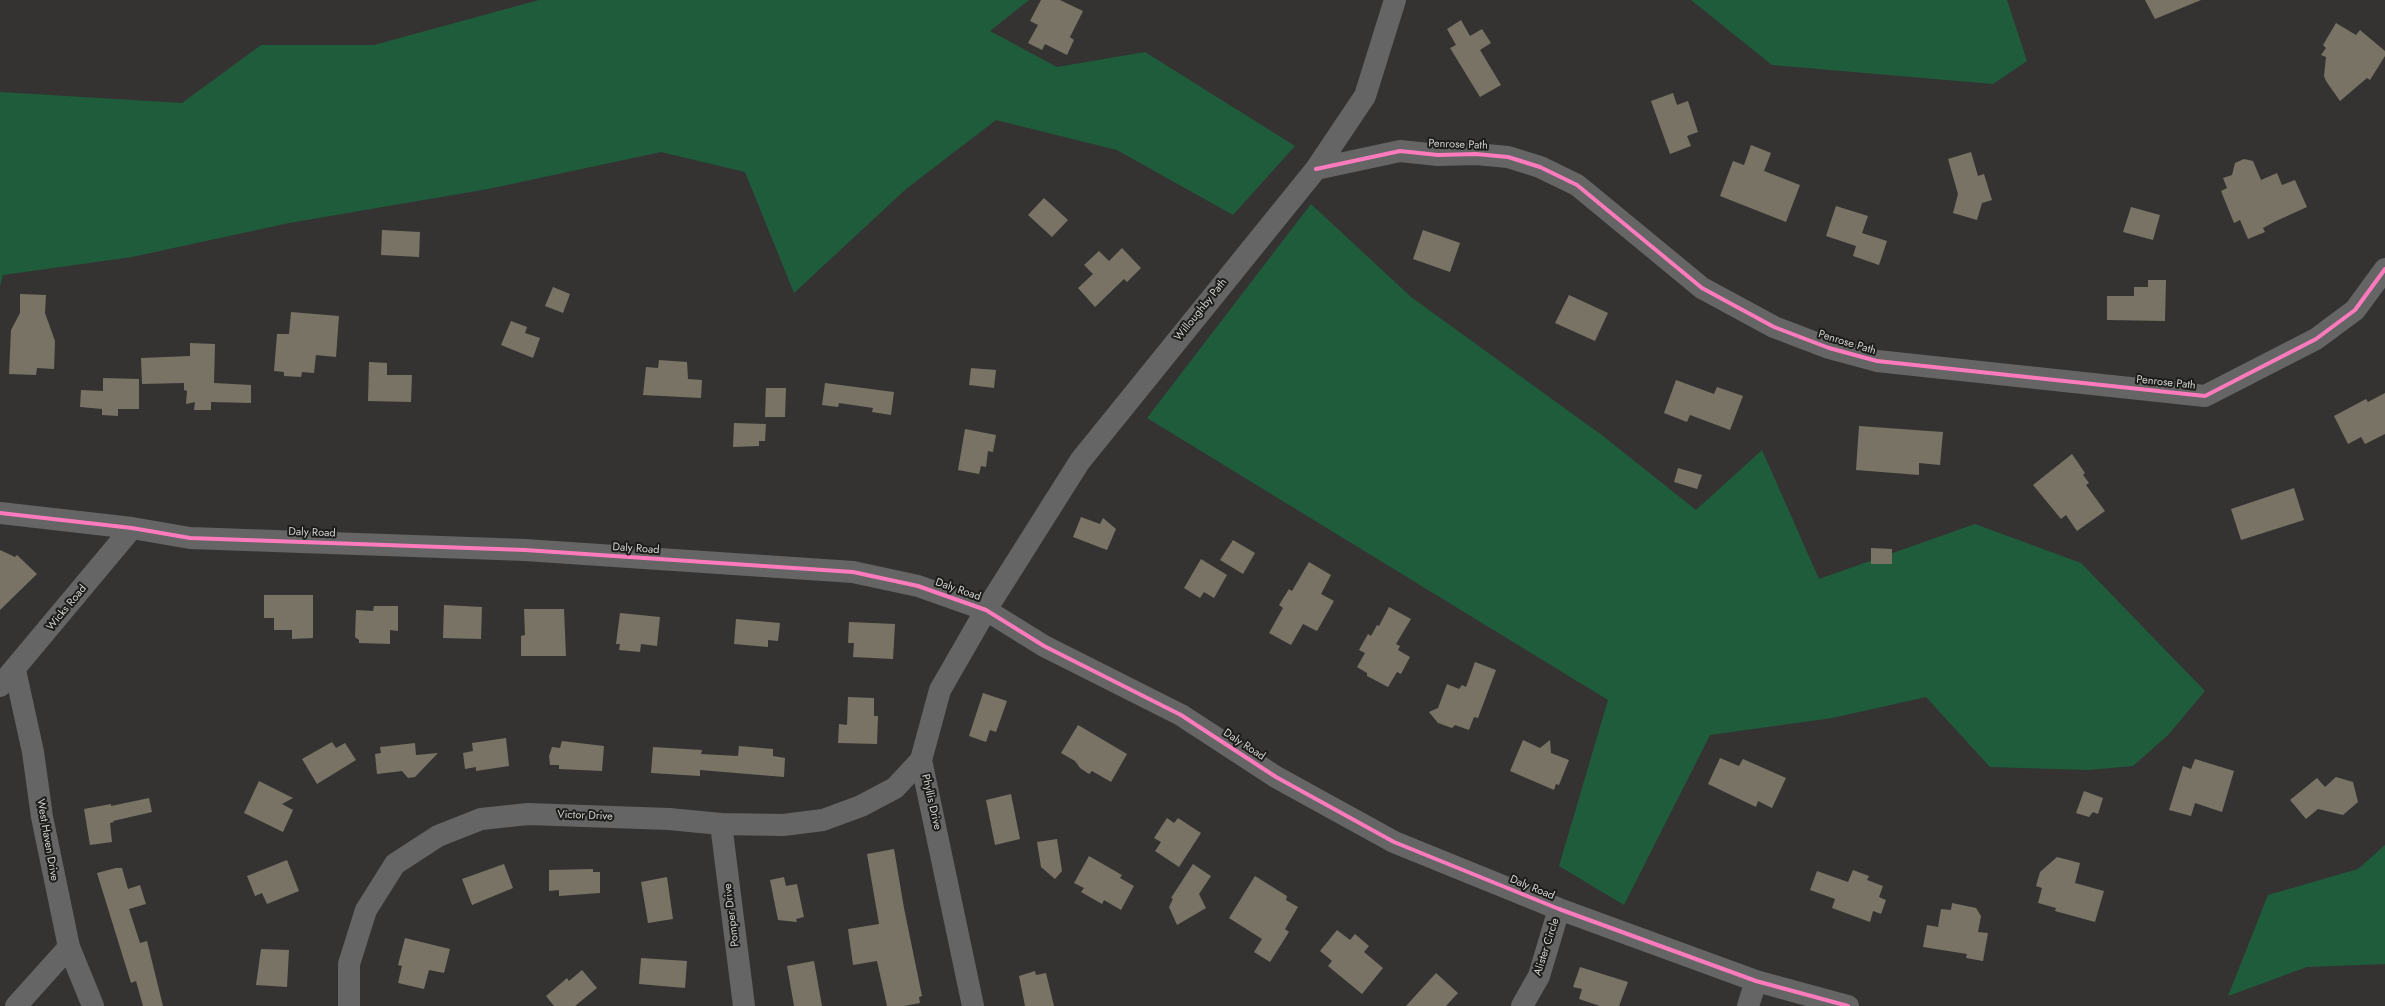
<!DOCTYPE html>
<html>
<head>
<meta charset="utf-8">
<style>
  body { margin:0 }
  canvas { display:block; background:#343332 }
</style>
</head>
<body>
<canvas width="2385" height="1006"></canvas>
<script>
const g = document.querySelector('canvas').getContext('2d');
g.lineJoin = 'round';
function fill(path, color) {
  g.fillStyle = color;
  g.fill(path, 'evenodd');
}
function shape(rows) {
  const path = new Path2D();
  for (const r of rows) {
    path.moveTo(r[0], r[1]);
    for (let i = 2; i < r.length; i += 2) path.lineTo(r[i], r[i + 1]);
  }
  return path;
}
function trace(path, color, width, dash) {
  g.strokeStyle = color;
  g.lineWidth = width;
  g.lineCap = dash ? 'butt' : 'round';
  g.setLineDash(dash || []);
  g.stroke(path);
}
function label(font, color, halo, rows, align = 'center') {
  g.font = font + ' Jost,sans-serif';
  g.lineWidth = 4;
  g.setLineDash([]);
  g.textBaseline = 'middle';
  g.strokeStyle = halo;
  g.fillStyle = color;
  for (const [text, x, y, turn = 0] of rows) {
    g.save();
    g.translate(x, y);
    g.rotate((+turn || 0) * Math.PI / 180);
    g.textAlign = isNaN(turn) ? turn : align;
    if (halo) g.strokeText(text, 0, 0);
    g.fillText(text, 0, 0);
    g.restore();
  }
}
fill(shape([
  [539,0,1029,0,990,31,1057,67,1145,52,1295,146,1233,215,1117,150,996,120,906,189,794,293,745,172,661,152,488,189,289,223,132,257,3,275,0,286,0,92,182,103,261,45,374,45],
  [1691,0,2007,0,2027,61,1993,84,1772,65],
  [1311,204,1411,297,1603,436,1696,510,1762,450,1819,579,1975,524,2081,563,2205,691,2168,735,2133,766,2089,770,1990,767,1926,697,1832,718,1710,735,1624,905,1559,866,1608,700,1147,418],
  [2385,845,2385,964,2307,967,2228,996,2268,895,2358,869]
]), '#1e5c3c');
fill(shape([
  [1041,0,1060,0,1083,11,1070,37,1074,40,1067,55,1045,44,1042,50,1028,43,1038,25,1030,21],
  [2145,0,2201,0,2155,19],
  [1461,20,1470,36,1482,29,1491,43,1480,50,1501,85,1480,97,1450,48,1456,45,1447,29],
  [2336,23,2356,35,2360,30,2385,51,2385,56,2370,80,2367,78,2340,101,2326,81,2324,76,2326,57,2321,55,2326,48,2323,45],
  [1673,93,1677,105,1688,101,1698,132,1687,136,1691,146,1670,154,1651,101],
  [1751,145,1771,153,1764,171,1800,185,1786,222,1720,196,1733,161,1744,165],
  [1971,152,1978,176,1984,174,1992,200,1982,203,1977,220,1953,213,1958,194,1948,159],
  [2244,159,2253,161,2261,180,2277,173,2282,185,2295,180,2307,207,2274,222,2263,228,2265,232,2248,239,2240,220,2234,223,2221,191,2227,188,2223,178,2232,175,2235,163],
  [1044,198,1068,220,1052,237,1028,215],
  [1836,206,1868,216,1862,233,1887,241,1879,265,1853,256,1856,246,1826,236],
  [2131,207,2160,215,2153,240,2123,232],
  [382,230,420,232,419,257,381,255],
  [1423,230,1460,243,1450,272,1413,259],
  [1122,248,1141,268,1127,282,1124,279,1095,307,1078,288,1093,274,1084,265,1099,251,1109,261],
  [2148,280,2166,280,2165,321,2107,320,2107,296,2134,296,2134,287,2148,287],
  [553,287,570,294,563,313,545,306],
  [20,294,46,295,45,313,55,341,54,369,37,368,36,375,9,374,11,330,20,313],
  [1569,295,1608,313,1595,341,1555,323],
  [291,312,339,316,336,357,316,355,314,373,302,372,301,377,284,376,284,372,274,371,277,334,289,334],
  [511,321,527,327,525,333,540,338,533,358,501,345],
  [190,343,215,344,214,383,251,385,251,403,211,402,211,410,194,410,195,402,186,404,187,391,184,390,184,383,142,384,141,358,190,356],
  [659,360,687,362,688,379,702,380,701,398,643,395,646,367,658,368],
  [369,362,387,363,387,375,412,375,411,402,368,401],
  [971,368,996,370,994,388,969,385],
  [103,378,139,379,139,409,118,409,118,416,102,415,102,409,80,407,81,390,103,391],
  [1676,380,1714,394,1717,387,1743,396,1730,430,1690,415,1687,422,1664,413],
  [825,383,894,392,891,415,872,412,873,408,839,403,838,407,822,405],
  [766,388,786,388,785,417,765,417],
  [2385,393,2385,434,2365,444,2361,437,2348,444,2334,416,2366,399,2368,402],
  [734,423,766,424,765,441,759,441,759,446,733,447],
  [1859,426,1943,432,1940,465,1919,463,1919,475,1856,470],
  [965,429,996,435,993,452,988,451,986,467,981,466,979,474,958,470],
  [2072,454,2085,473,2083,475,2089,483,2086,485,2105,511,2077,531,2066,515,2061,519,2033,485],
  [1678,468,1702,475,1697,489,1674,482],
  [2294,488,2304,520,2241,540,2231,509],
  [1081,517,1100,524,1103,518,1116,529,1107,550,1073,537],
  [1233,540,1255,553,1243,574,1220,560],
  [1871,548,1892,549,1892,564,1871,564],
  [0,550,15,557,17,555,37,574,0,610],
  [1201,559,1227,575,1214,598,1204,592,1200,598,1184,588],
  [1309,562,1331,575,1321,594,1334,601,1317,631,1303,624,1291,645,1269,633,1283,608,1279,605,1289,589,1292,591],
  [264,595,313,595,313,638,292,639,292,630,274,630,274,618,264,618],
  [444,605,482,607,481,639,443,638],
  [374,606,398,606,398,631,390,630,390,644,359,643,359,640,355,637,356,610,373,611],
  [1389,607,1411,619,1396,644,1400,646,1398,650,1410,657,1401,674,1397,672,1388,687,1367,676,1367,673,1357,667,1365,653,1359,650,1368,634,1371,636,1377,625,1379,626],
  [524,609,564,609,566,656,521,656,521,636,525,635],
  [620,613,660,617,657,646,641,644,640,652,619,650,620,644,616,644],
  [736,619,780,623,778,641,768,640,768,647,734,644],
  [849,622,895,624,893,659,853,657,854,643,848,643],
  [1475,662,1496,670,1478,718,1474,717,1469,730,1455,725,1452,728,1438,723,1429,712,1438,708,1447,684,1459,689,1462,685,1466,687],
  [983,693,1007,701,996,732,990,730,986,742,969,736],
  [848,697,874,698,874,716,878,716,877,744,838,743,839,724,847,725],
  [1078,725,1127,754,1111,782,1092,771,1089,774,1080,768,1075,761,1061,753],
  [506,738,509,766,476,771,476,767,465,769,463,753,473,751,472,743],
  [1523,740,1540,748,1550,740,1551,753,1569,760,1559,785,1556,784,1554,790,1510,771],
  [562,741,604,746,602,771,559,769,559,765,550,765,549,756,552,747,560,748],
  [332,742,336,748,345,743,356,760,317,784,302,759],
  [415,743,416,755,438,753,415,777,408,778,402,771,377,774,375,754,381,753,380,747],
  [739,746,773,749,773,756,785,758,784,777,700,770,700,776,651,773,653,747,702,750,701,754,738,756],
  [1720,758,1739,766,1743,759,1786,778,1772,808,1758,801,1756,807,1708,784],
  [2195,759,2234,771,2222,812,2195,803,2191,816,2169,810,2183,766,2191,769],
  [2336,777,2353,782,2358,802,2343,815,2318,809,2306,819,2290,800,2317,778,2325,787],
  [259,781,293,798,282,804,293,810,283,832,244,813],
  [2084,791,2103,798,2098,814,2093,812,2089,817,2076,813],
  [1011,794,1020,839,995,845,986,800],
  [149,798,152,812,113,821,114,822,110,823,112,842,90,845,84,809,111,804,111,806],
  [1167,818,1174,823,1178,818,1201,833,1179,867,1155,851,1161,842,1154,838],
  [1057,839,1062,871,1055,879,1041,867,1037,842],
  [894,849,904,908,922,996,919,997,920,1003,904,1006,887,1006,877,961,853,965,848,929,879,924,867,854],
  [1089,856,1122,875,1120,878,1134,886,1121,910,1104,900,1102,904,1081,892,1084,888,1074,883],
  [2057,857,2080,863,2075,883,2104,891,2095,922,2055,911,2056,908,2038,903,2042,888,2036,886,2040,872],
  [287,860,299,891,267,904,262,893,255,896,247,876],
  [504,864,513,888,472,905,462,879],
  [1193,864,1211,876,1199,894,1206,908,1177,925,1169,907,1173,899,1171,898],
  [116,868,122,868,128,889,140,885,146,904,129,909,140,943,147,941,163,1006,143,1006,136,981,131,983,97,873],
  [593,869,593,872,600,872,600,893,559,896,559,890,549,891,549,870],
  [1853,870,1869,876,1867,880,1883,886,1879,897,1886,900,1881,914,1873,911,1870,922,1832,908,1835,899,1810,890,1817,871,1848,882],
  [1255,876,1287,896,1286,900,1298,907,1285,929,1289,932,1270,962,1254,952,1262,939,1229,918],
  [667,877,673,919,648,923,641,882],
  [784,877,786,886,797,884,804,917,796,919,797,922,778,920,770,880],
  [1952,903,1976,908,1981,916,1978,932,1988,933,1983,961,1966,958,1967,954,1923,947,1927,925,1938,927,1941,909,1951,910],
  [1337,930,1350,940,1355,934,1369,946,1364,952,1383,968,1362,994,1328,966,1332,961,1320,951],
  [405,938,450,949,444,973,429,970,424,989,398,983,402,966,398,965],
  [261,949,289,950,287,987,256,985],
  [641,958,687,961,685,988,639,984],
  [814,961,822,1006,794,1006,787,966],
  [1580,967,1628,982,1619,1006,1600,1006,1579,999,1582,989,1573,987],
  [582,970,597,988,575,1006,554,1006,546,996,567,978,569,981],
  [1035,971,1036,975,1046,973,1054,1006,1025,1006,1019,976],
  [1436,973,1458,993,1446,1006,1406,1006]
]), '#787364');
trace(shape([
  [1316,169,1400,151,1438,155,1476,154,1508,157,1540,167,1577,185,1702,288,1774,327,1829,348,1877,361,2205,396,2316,339,2355,310,2385,269],
  [0,513,132,528,190,538,525,550,853,572,918,586,986,610,1044,646,1181,715,1276,777,1394,842,1559,909,1756,981,1848,1006],
  [15,670,33,752,42,817,69,947,93,1006],
  [0,686,132,528],
  [721,824,744,1006],
  [16,1006,69,947],
  [349,1006,349,964,366,910,395,864,438,836,481,819,528,814,669,819,721,824,783,825,823,820,861,806,895,788,921,760],
  [973,1006,921,760,940,690,986,610,1080,461,1316,169,1365,96,1395,0],
  [1522,1006,1539,976,1559,909],
  [1748,1006,1756,981]
]), '#656565', 22);
trace(shape([
  [1316,169,1400,151,1438,155,1476,154,1508,157,1540,167,1577,185,1702,288,1774,327,1829,348,1877,361,2205,396,2316,339,2355,310,2385,269],
  [0,513,132,528,190,538,525,550,853,572,918,586,986,610,1044,646,1181,715,1276,777,1394,842,1559,909,1756,981,1848,1006]
]), '#fd7abc', 4);
label('11px', '#d3d3d0', '#1c1c1a', [
  ["Penrose Path",1458,145,2],
  ["Willoughby Path",1201,310,-51],
  ["Penrose Path",1847,343,17],
  ["Penrose Path",2166,383,6],
  ["Daly Road",312,533,2],
  ["Daly Road",636,549,4],
  ["Daly Road",958,590,19],
  ["Wicks Road",67,608,-50],
  ["Daly Road",1244,745,33],
  ["Phyllis Drive",931,802,77],
  ["Victor Drive",585,816,2],
  ["West Haven Drive",47,840,80],
  ["Daly Road",1532,888,22],
  ["Pomper Drive",732,915,-97],
  ["Alister Circle",1547,947,-72]
]);
</script>
</body>
</html>
